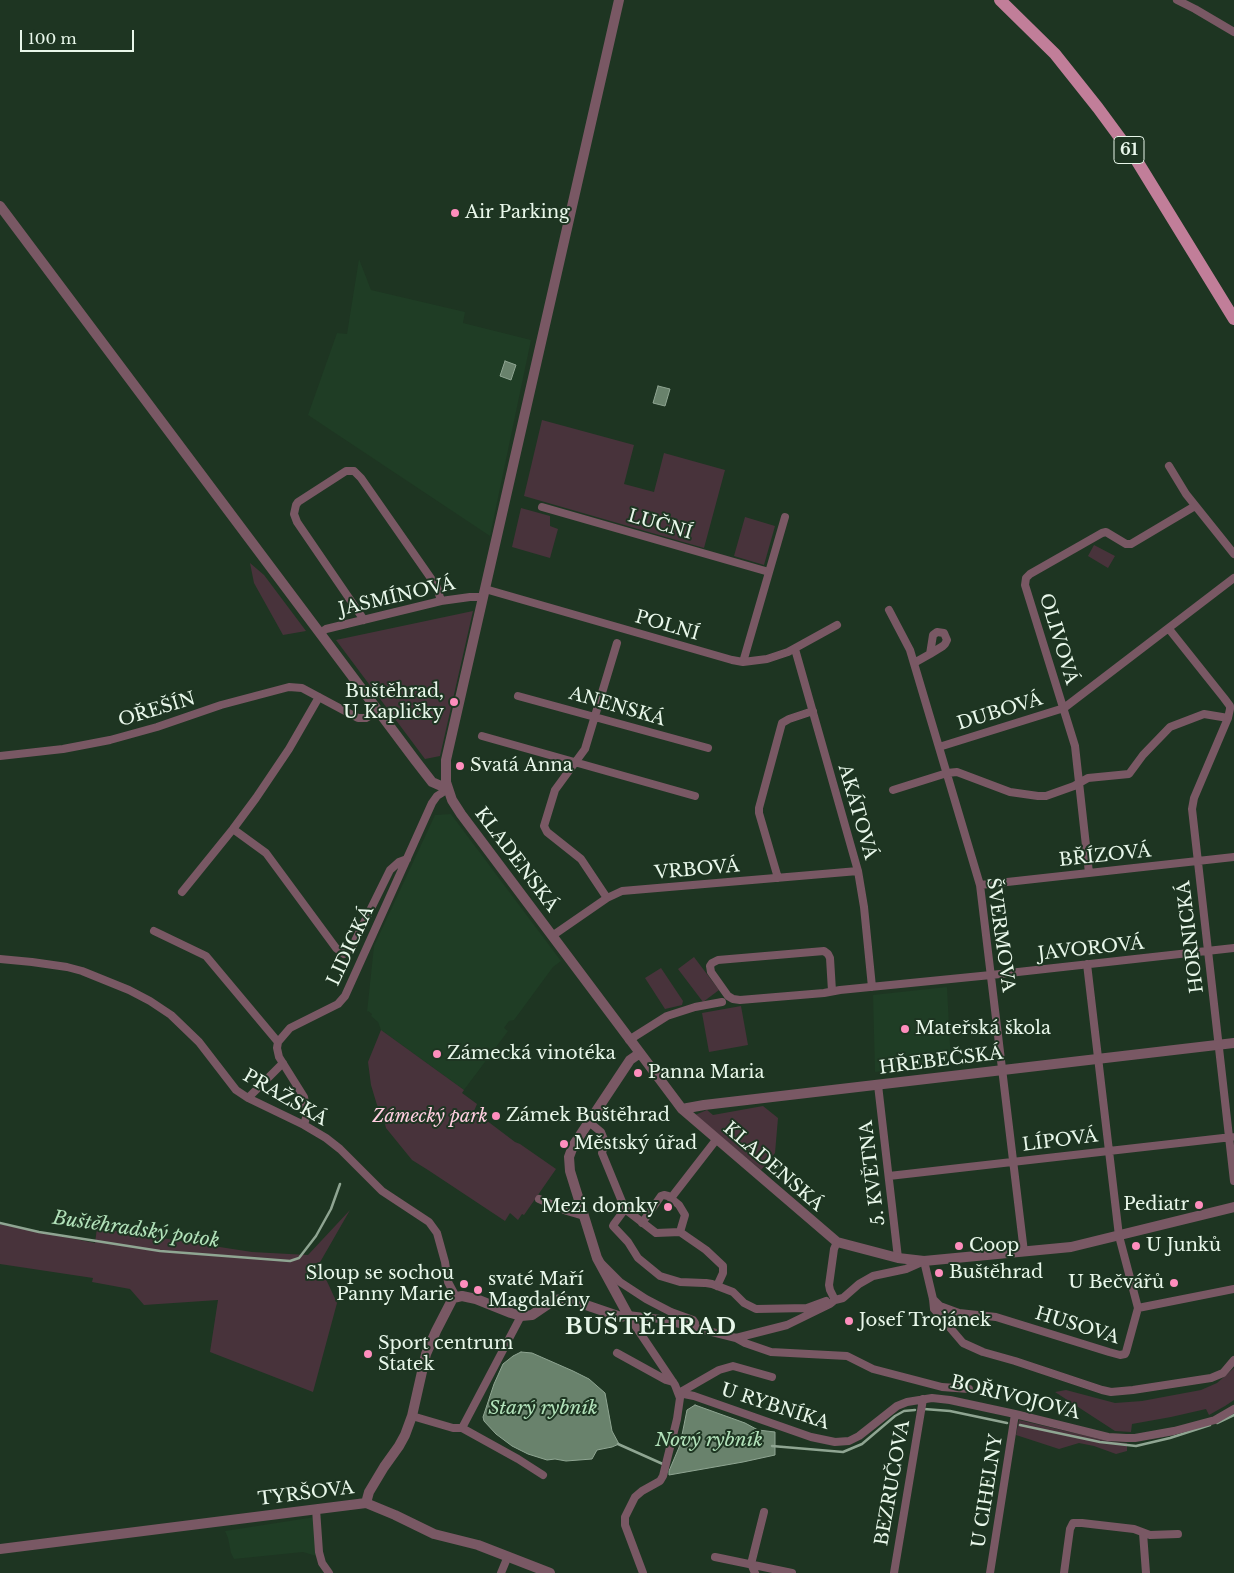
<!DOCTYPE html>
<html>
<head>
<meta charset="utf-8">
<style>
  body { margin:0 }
  #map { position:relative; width:1234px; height:1573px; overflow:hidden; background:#1e3522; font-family:"Libre Baskerville",serif }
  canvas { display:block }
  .scale { position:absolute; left:20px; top:30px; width:114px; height:22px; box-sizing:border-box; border:2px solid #e8f7ea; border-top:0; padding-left:6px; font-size:15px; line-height:18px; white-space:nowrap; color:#e8f7ea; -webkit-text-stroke:4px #1e3522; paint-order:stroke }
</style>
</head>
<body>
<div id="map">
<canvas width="1234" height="1573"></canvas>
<div class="scale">100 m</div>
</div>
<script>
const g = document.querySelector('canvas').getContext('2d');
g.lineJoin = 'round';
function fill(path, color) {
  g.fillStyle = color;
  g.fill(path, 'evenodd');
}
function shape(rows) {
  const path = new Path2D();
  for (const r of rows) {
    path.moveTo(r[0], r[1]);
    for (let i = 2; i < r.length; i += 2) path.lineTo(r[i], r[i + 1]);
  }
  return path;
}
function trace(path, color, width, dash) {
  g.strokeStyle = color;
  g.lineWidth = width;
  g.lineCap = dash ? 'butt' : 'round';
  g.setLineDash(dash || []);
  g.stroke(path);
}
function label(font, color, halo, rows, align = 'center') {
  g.font = font + ' "Libre Baskerville",serif';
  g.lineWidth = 4;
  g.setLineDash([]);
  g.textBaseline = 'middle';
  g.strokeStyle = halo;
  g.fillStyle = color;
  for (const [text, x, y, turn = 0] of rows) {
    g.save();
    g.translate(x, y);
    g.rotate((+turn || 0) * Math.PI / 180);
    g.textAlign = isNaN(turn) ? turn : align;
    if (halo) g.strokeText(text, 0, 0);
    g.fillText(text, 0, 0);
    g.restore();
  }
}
fill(shape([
  [359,259,371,290,465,312,463,323,531,340,490,536,308,415,337,333,347,334],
  [451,814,561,961,553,967,514,1020,509,1021,504,1028,508,1031,464,1090,381,1030,378,1022,371,1016,372,1014,368,1011,367,1012,374,946,435,815],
  [947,987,951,1064,875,1072,873,995],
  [315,1517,316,1556,303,1552,234,1559,231,1553,228,1538,225,1531]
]), '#1f3d25');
fill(shape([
  [542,420,634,445,624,484,654,492,664,453,725,470,704,548,524,496],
  [521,508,550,516,550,526,558,529,550,558,512,547],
  [745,517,775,526,764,565,734,556],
  [1094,545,1115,556,1108,568,1088,556],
  [250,563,264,575,306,631,283,635,254,583],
  [473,611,440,756,425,759,336,640],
  [694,957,719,990,703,1002,678,969],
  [661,968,683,1001,682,1005,665,1009,645,978],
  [741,1006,748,1045,709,1052,702,1013],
  [381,1030,464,1090,462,1093,477,1104,474,1111,515,1142,520,1144,556,1169,524,1215,522,1214,518,1220,510,1213,505,1221,428,1170,412,1160,386,1128,382,1113,377,1105,371,1085,368,1062],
  [763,1106,778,1118,775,1153,761,1170,695,1115,707,1110,713,1115],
  [350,1210,319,1264,337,1303,313,1392,210,1352,218,1300,144,1305,130,1289,92,1282,93,1278,0,1264,0,1224,95,1243,97,1228,252,1252,308,1255],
  [1234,1368,1234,1400,1225,1406,1209,1415,1206,1409,1171,1417,1132,1424,1131,1432,1115,1431,1055,1392,1066,1390,1115,1403,1142,1401,1201,1390,1217,1383],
  [1019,1420,1108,1441,1127,1443,1127,1451,1116,1454,1094,1446,1079,1443,1059,1449,1016,1435]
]), '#48333b');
const water = shape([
  [505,361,516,365,511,380,500,376,505,361],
  [658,386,670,389,665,406,653,403,658,386],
  [521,1352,532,1353,573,1371,589,1379,605,1393,612,1431,619,1444,612,1447,597,1450,592,1459,566,1461,555,1459,547,1460,528,1454,512,1446,496,1434,484,1421,483,1417,494,1384,503,1364,513,1356,521,1352],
  [695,1405,745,1423,758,1430,775,1432,775,1455,743,1462,669,1475,669,1471,680,1445,687,1410,695,1405]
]);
fill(water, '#69826c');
trace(water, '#8fa592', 1);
trace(shape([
  [0,1223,39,1232,160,1251,290,1261,299,1258,316,1236,331,1209,340,1184],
  [924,1409,950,1411,1007,1423],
  [1217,1423,1234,1415],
  [1020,1425,1100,1442,1136,1446,1170,1438,1210,1425],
  [618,1444,665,1465],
  [772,1446,843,1452,862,1444,895,1416,904,1411,915,1410]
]), '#8fa592', 2.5);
trace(shape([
  [1177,0,1195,9,1234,32],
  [1169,466,1186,494,1234,554],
  [542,507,769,572],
  [485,589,732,660,743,662,767,659,788,652,837,625],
  [889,610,910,650,980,885,1024,1252],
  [364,620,297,522,294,514,296,505,298,502,346,471,354,471,361,478,437,587,441,601],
  [1169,629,1224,698,1230,706,1230,709,1228,718,1194,798,1192,809,1234,1181],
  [320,633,326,629,441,601,470,597,483,597],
  [795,649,858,871,864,907,872,987],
  [743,662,785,517],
  [914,663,930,654,943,646,945,644,947,640,944,633,937,632,933,635,930,654],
  [518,696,708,748],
  [482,736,695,796],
  [939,747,1064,708,1234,578],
  [0,756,63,749,110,740,157,727,221,705,289,687,302,688,358,718,366,718,378,711],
  [893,790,947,773,957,772,1010,792,1038,796,1046,796,1074,786,1088,778,1129,774,1143,755,1170,727,1204,714,1228,718],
  [233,829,266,853,336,948,344,954,352,947,390,870,399,862,407,859],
  [1089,873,1075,746,1025,585,1026,578,1030,574,1102,533,1106,532,1126,544,1131,544,1195,506],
  [778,878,759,813,759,808,782,723,789,719,813,711],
  [980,885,1234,857],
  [182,892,233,829,256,798,289,749,319,697],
  [607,898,581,859,547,832,544,826,555,790,585,749,617,643],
  [154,931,206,956,278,1042],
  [552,936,607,898,622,891,858,871],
  [0,959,32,962,67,967,82,971,129,990,150,1001,171,1015,199,1042,236,1090,248,1098,304,1125,326,1138,340,1149,382,1191,429,1222,437,1233,445,1262,448,1282,456,1297],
  [832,991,830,958,828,954,824,951,718,960,712,963,710,966,711,972,728,996,733,999,740,1000,824,993,840,990,991,975,1234,948],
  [629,1040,667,1016,695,1007,722,1002],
  [878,1085,898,1258],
  [248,1098,283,1063],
  [589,1122,601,1132,605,1142,602,1153,625,1209,656,1233,680,1232],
  [304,1125,307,1114,304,1097,279,1057,277,1048,278,1042,290,1028,338,1004,345,996,432,803,437,796,448,789],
  [889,1176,1232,1137],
  [671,1198,716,1140],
  [539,1199,567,1211,584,1216],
  [625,1209,614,1224,613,1226,628,1242,638,1258,660,1276,680,1282,704,1283],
  [642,1223,661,1196,664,1195,668,1196,679,1205,685,1215,680,1232,706,1250,723,1266,723,1273,717,1286],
  [602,1264,620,1282,646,1299,671,1312,693,1320,695,1323,694,1328],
  [706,1283,712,1284,733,1292,744,1303,756,1309,807,1308,826,1301],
  [933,1299,940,1306,959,1313,996,1317,1109,1352,1120,1355,1125,1354,1126,1352,1138,1308,1119,1236,1087,964],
  [835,1300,830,1290,829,1285,834,1249,837,1242],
  [1138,1308,1234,1289],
  [628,1315,660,1319,736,1338,787,1325,830,1304,835,1300,843,1298,859,1284,873,1276,906,1269,924,1261,933,1299,934,1309,963,1343,983,1352,1015,1361,1102,1390,1111,1392,1133,1390,1211,1378,1223,1373,1234,1360],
  [628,1315,675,1385,680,1398,677,1419,663,1476,660,1481,642,1491,635,1497,625,1517,625,1525,643,1573],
  [736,1338,745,1343,771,1352,847,1356,873,1369,942,1387,969,1389],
  [617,1353,666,1380,673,1382],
  [679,1393,694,1396,811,1437,835,1442,849,1441,859,1436,897,1406,907,1402,932,1398,950,1400,1015,1414,1108,1437,1126,1438,1135,1438,1174,1431,1215,1420,1234,1409],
  [679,1393,719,1370,733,1366,772,1377],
  [412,1416,453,1428,462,1428,518,1459,543,1475],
  [462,1428,521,1316],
  [316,1509,319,1552,322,1563,329,1573],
  [1143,1533,1146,1573],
  [715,1557,792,1573],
  [501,1573,508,1556],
  [755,1573,751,1564,764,1512],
  [894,1573,923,1399],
  [990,1573,1015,1414],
  [1064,1573,1070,1529,1073,1523,1082,1523,1134,1529,1150,1535,1178,1534]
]), '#795864', 8);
trace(shape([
  [619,0,446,760,446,782,452,800,461,814,682,1109,837,1242,898,1258,924,1261,1071,1247,1234,1207],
  [0,206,415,760,432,782,448,789],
  [682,1109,704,1105,1234,1043],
  [366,1503,369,1492,384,1467,399,1446,405,1435,412,1416,426,1354,436,1331,453,1298,462,1296,476,1299,511,1313,521,1316,532,1315,554,1300,564,1299,580,1303,621,1317,628,1315,597,1258,570,1171,569,1157,573,1146,630,1060,640,1053],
  [0,1549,366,1503,395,1515,434,1534,478,1545,550,1573]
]), '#795864', 10);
trace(shape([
  [1000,0,1055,54,1098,108,1137,161,1234,319]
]), '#c17e99', 12);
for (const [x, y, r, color] of [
  [455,213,5,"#fe8ebd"],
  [454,702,5,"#fe8ebd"],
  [460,766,5,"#fe8ebd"],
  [905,1029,5,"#fe8ebd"],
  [437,1054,5,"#fe8ebd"],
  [638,1073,5,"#fe8ebd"],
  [496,1116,5,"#fe8ebd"],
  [564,1144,5,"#fe8ebd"],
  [1199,1205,5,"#fe8ebd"],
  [668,1207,5,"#fe8ebd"],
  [959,1246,5,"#fe8ebd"],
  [1136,1246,5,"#fe8ebd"],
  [939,1273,5,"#fe8ebd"],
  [1174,1283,5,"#fe8ebd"],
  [464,1284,5,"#fe8ebd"],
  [478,1290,5,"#fe8ebd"],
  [849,1321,5,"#fe8ebd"],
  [368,1354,5,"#fe8ebd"]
]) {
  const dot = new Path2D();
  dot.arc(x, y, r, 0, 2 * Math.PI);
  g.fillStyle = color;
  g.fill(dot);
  trace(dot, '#1e3522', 2);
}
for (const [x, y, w] of [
  [1129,150,30]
]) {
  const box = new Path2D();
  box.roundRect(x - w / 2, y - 13.5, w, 27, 4);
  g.fillStyle = '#1e3522';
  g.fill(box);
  trace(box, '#e8f7ea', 1);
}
label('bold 16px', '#e8f7ea', null, [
  ["61",1129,150]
]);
label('18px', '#e8f7ea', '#1e3522', [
  ["Air Parking",465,213],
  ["Buštěhrad,",444,692,"right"],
  ["U Kapličky",444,713,"right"],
  ["Svatá Anna",470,766],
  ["Mateřská škola",915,1029],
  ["Zámecká vinotéka",447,1054],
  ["Panna Maria",648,1073],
  ["Zámek Buštěhrad",506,1116],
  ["Městský úřad",574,1144],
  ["Pediatr",1189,1205,"right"],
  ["Mezi domky",658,1207,"right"],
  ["Coop",969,1246],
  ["U Junků",1146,1246],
  ["Buštěhrad",949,1273],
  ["Sloup se sochou",454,1274,"right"],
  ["Panny Marie",454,1295,"right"],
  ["svaté Maří",488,1280],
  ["Magdalény",488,1301],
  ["U Bečvářů",1164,1283,"right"],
  ["Josef Trojánek",859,1321],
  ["Sport centrum",378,1344],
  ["Statek",378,1365]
], 'left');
label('18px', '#e8f7ea', '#1e3522', [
  ["LUČNÍ",660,525,16],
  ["JASMÍNOVÁ",397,597,-13],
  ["POLNÍ",667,626,16],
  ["OLIVOVÁ",1058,639,73],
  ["ANENSKÁ",617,707,16],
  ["OŘEŠÍN",157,710,-17],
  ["DUBOVÁ",1000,712,-17],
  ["AKÁTOVÁ",857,812,74],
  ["BŘÍZOVÁ",1105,856,-6],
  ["KLADENSKÁ",516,860,53],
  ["VRBOVÁ",697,870,-5],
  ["ŠVERMOVA",1000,935,82],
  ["HORNICKÁ",1191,937,-97],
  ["LIDICKÁ",351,946,-65],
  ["JAVOROVÁ",1091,949,-6],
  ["HŘEBEČSKÁ",941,1061,-7],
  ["PRAŽSKÁ",285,1098,30],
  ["LÍPOVÁ",1060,1141,-7],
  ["KLADENSKÁ",773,1167,41],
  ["5. KVĚTNA",873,1173,-97],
  ["HUSOVA",1077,1326,17],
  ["BOŘIVOJOVA",1015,1398,14],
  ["U RYBNÍKA",775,1407,18],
  ["BEZRUČOVA",893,1483,-80],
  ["U CIHELNY",988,1491,-81],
  ["TYRŠOVA",306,1494,-7]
]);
label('italic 18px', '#ffcee0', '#1e3522', [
  ["Zámecký park",430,1117]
]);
label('italic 19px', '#b2e2ba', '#1e3522', [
  ["Buštěhradský potok",136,1230,8],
  ["Starý rybník",543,1409],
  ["Nový rybník",709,1441]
]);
g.letterSpacing = '1px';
label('bold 22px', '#e8f7ea', '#1e3522', [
  ["BUŠTĚHRAD",651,1328]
]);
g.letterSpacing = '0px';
</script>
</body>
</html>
